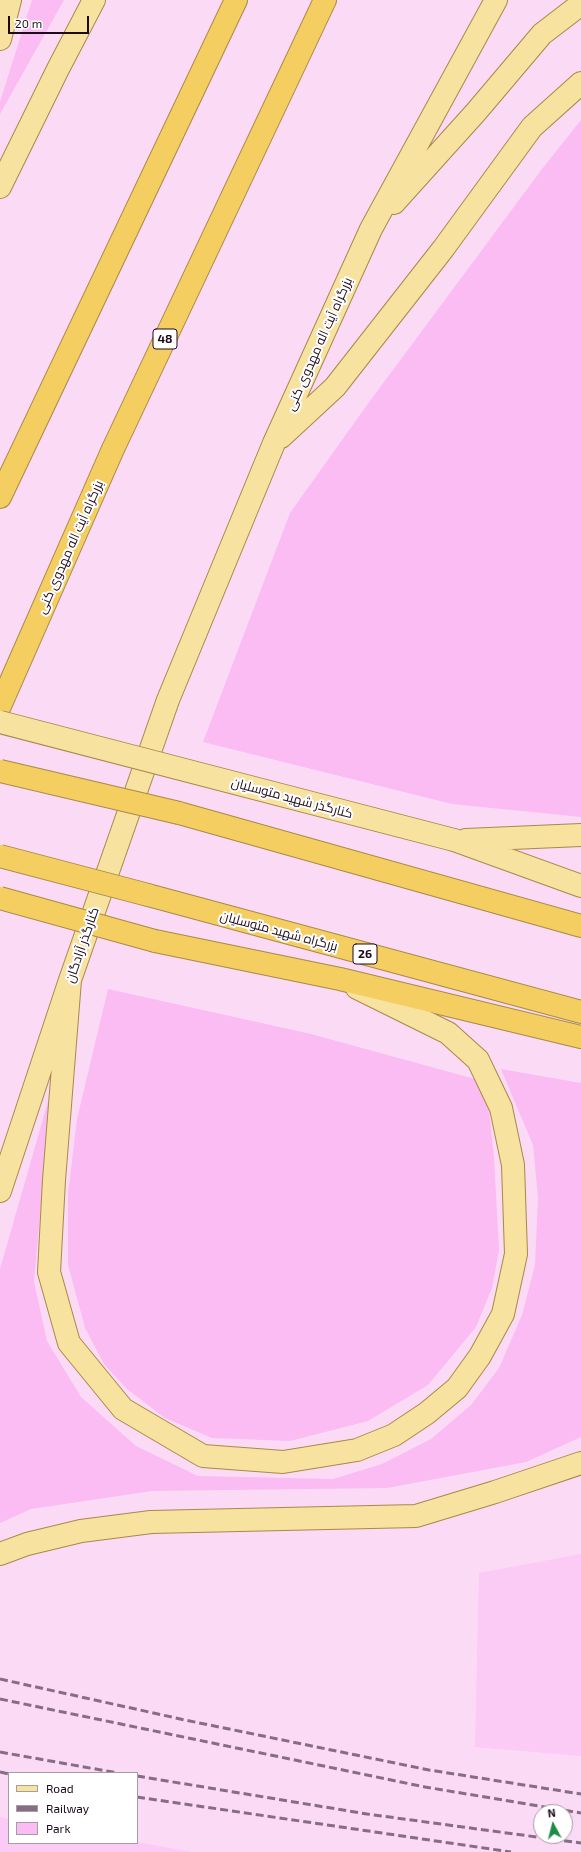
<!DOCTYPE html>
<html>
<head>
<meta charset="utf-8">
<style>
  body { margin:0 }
  #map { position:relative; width:581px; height:1852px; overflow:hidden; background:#fbdaf6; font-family:"Exo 2",sans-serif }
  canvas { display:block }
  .legend { position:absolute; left:8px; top:1772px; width:130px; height:72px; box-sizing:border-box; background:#fff; border:1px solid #a59da4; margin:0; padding:5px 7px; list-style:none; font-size:12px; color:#1d0a1b }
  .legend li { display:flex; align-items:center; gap:8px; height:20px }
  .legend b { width:20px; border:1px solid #a59da4 }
  .north { position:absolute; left:533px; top:1804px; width:40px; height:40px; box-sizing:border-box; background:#fff; border:1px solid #a59da4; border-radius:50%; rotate:353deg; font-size:11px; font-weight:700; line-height:16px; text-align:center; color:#1d0a1b }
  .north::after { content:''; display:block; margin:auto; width:14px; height:18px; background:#1b8c45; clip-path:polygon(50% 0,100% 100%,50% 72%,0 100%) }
  .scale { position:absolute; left:8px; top:16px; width:81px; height:18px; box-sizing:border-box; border:2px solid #1d0a1b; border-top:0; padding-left:5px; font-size:12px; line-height:14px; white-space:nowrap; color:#1d0a1b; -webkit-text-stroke:3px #fff; paint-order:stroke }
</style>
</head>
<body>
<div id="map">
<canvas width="581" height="1852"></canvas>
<ul class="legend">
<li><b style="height:5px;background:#f8e2a0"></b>Road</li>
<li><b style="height:5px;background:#876d84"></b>Railway</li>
<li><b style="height:11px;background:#fabcf3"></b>Park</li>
</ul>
<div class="north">N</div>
<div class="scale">20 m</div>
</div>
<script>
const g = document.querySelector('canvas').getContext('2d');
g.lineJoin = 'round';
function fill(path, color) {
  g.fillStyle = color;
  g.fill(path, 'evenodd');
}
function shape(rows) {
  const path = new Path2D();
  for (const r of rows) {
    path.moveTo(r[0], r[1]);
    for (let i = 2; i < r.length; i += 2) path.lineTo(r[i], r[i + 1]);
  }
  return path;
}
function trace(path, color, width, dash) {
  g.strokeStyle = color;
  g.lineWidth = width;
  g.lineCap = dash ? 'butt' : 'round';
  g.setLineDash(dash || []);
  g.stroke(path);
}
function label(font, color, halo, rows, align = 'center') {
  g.font = font + ' "Exo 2",Cairo,sans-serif';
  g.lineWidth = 4;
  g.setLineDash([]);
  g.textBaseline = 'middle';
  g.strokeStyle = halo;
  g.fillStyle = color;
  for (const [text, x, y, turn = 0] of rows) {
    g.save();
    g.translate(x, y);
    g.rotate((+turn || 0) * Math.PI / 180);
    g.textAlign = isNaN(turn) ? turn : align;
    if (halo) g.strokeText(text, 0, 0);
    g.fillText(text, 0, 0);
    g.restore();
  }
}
fill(shape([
  [581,1554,581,1756,475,1747,479,1573],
  [0,1817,9,1819,9,1843,137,1842,191,1852,0,1852]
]), '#fbcaf5');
fill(shape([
  [32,0,64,0,0,114,0,102],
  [581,120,581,817,452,804,203,742,290,513,367,405,542,169],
  [108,989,311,1034,486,1082,494,1157,499,1250,492,1288,476,1327,428,1385,368,1421,290,1441,212,1438,165,1418,127,1389,104,1364,85,1328,68,1265,68,1194,77,1119],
  [501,1069,581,1083,581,1437,526,1462,387,1488,152,1491,31,1509,0,1523,0,1269,51,1091,34,1282,47,1341,81,1397,136,1446,198,1476,333,1479,382,1464,431,1439,471,1405,499,1368,522,1315,535,1265,538,1198,533,1145]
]), '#fabcf3');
const primary = shape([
  [0,39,10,0],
  [0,187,58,69,94,0],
  [394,203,476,112,542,34,581,4],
  [281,437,335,387,443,249,532,127,581,83],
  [454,840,581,886],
  [466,840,581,835],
  [70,980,54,1180,49,1272,69,1343,123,1409,203,1456,283,1462,357,1450,394,1435,427,1413,457,1388,480,1356,503,1314,516,1254,513,1165,501,1108,478,1060,448,1033,357,988],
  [0,1191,70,980,168,700,274,443,371,229,496,0],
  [0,1554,27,1544,81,1531,151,1522,416,1516,495,1492,581,1463]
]);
const highway = shape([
  [0,497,236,0],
  [0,706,113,449,325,0],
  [179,813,581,926],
  [148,895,581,1012],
  [155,941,340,979,581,1037]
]);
trace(primary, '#a98948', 24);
trace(highway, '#a98948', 24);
trace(primary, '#f8e2a0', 22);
trace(highway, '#f4ce60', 22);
trace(shape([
  [0,1679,185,1720,429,1770,581,1794],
  [0,1699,425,1787,581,1813],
  [0,1752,118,1773],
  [0,1772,9,1774],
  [137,1776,367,1814,581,1843],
  [137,1797,511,1852]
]), '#876d84', 3, [8, 4]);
const primaryBridge = shape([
  [0,722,454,840]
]);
const highwayBridge = shape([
  [0,771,179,813],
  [0,856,148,895],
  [0,898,155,941]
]);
trace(primaryBridge, '#a98948', 24, []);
trace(highwayBridge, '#a98948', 24, []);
trace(primaryBridge, '#f8e2a0', 22);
trace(highwayBridge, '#f4ce60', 22);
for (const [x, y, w] of [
  [165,339,24],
  [365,954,24]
]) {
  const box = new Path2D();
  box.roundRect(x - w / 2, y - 10, w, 20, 3);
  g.fillStyle = '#fff';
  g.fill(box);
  trace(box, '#1d0a1b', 1);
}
label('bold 12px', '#1d0a1b', null, [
  ["48",165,339],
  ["26",365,954]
]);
label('13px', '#1d0a1b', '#fff', [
  ["بزرگراه آیت اله مهدوی کنی",319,344,-66],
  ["بزرگراه آیت اله مهدوی کنی",70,547,-66],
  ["کنارگذر شهید متوسلیان",292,798,15],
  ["بزرگراه شهید متوسلیان",279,931,15],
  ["کنارگذر آزادگان",82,945,-71]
]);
</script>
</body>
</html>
